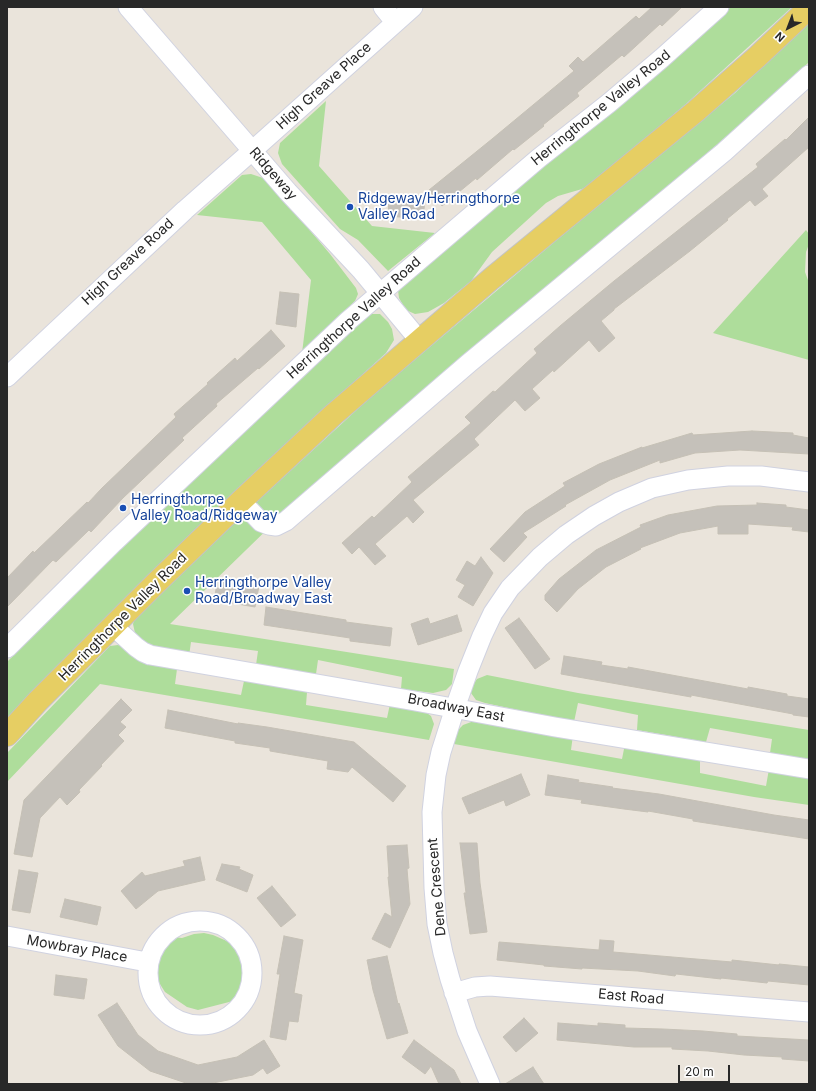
<!DOCTYPE html>
<html>
<head>
<meta charset="utf-8">
<style>
  body { margin:0 }
  #map { position:relative; width:816px; height:1091px; overflow:hidden; background:#eae4db; font-family:Inter,sans-serif }
  canvas { display:block }
  .frame { position:absolute; inset:0; border:8px solid #282828; pointer-events:none }
  .north { position:absolute; left:768px; top:8px; width:40px; height:40px; -webkit-text-stroke:3px #fff; paint-order:stroke; rotate:222deg; font-size:11px; font-weight:700; line-height:16px; text-align:center; color:#282828 }
  .north::after { content:''; display:block; margin:auto; width:14px; height:18px; background:#282828; clip-path:polygon(50% 0,100% 100%,50% 72%,0 100%) }
  .scale { position:absolute; left:678px; top:1065px; width:52px; height:18px; box-sizing:border-box; border:2px solid #282828; border-top:0; padding-left:5px; font-size:12px; line-height:14px; white-space:nowrap; color:#282828; -webkit-text-stroke:3px #fff; paint-order:stroke }
</style>
</head>
<body>
<div id="map">
<canvas width="816" height="1091"></canvas>
<div class="frame"></div>
<div class="north">N</div>
<div class="scale">20 m</div>
</div>
<script>
const g = document.querySelector('canvas').getContext('2d');
g.lineJoin = 'round';
function fill(path, color) {
  g.fillStyle = color;
  g.fill(path, 'evenodd');
}
function shape(rows) {
  const path = new Path2D();
  for (const r of rows) {
    if (r.length === 3) {
      path.moveTo(r[0] + r[2], r[1]);
      path.arc(r[0], r[1], r[2], 0, 2 * Math.PI);
      continue;
    }
    path.moveTo(r[0], r[1]);
    for (let i = 2; i < r.length; i += 2) path.lineTo(r[i], r[i + 1]);
  }
  return path;
}
function trace(path, color, width, dash) {
  g.strokeStyle = color;
  g.lineWidth = width;
  g.lineCap = dash ? 'butt' : 'round';
  g.setLineDash(dash || []);
  g.stroke(path);
}
function label(font, color, halo, rows, align = 'center') {
  g.font = font + ' Inter,sans-serif';
  g.lineWidth = 3.5;
  g.setLineDash([]);
  g.textBaseline = 'middle';
  g.strokeStyle = halo;
  g.fillStyle = color;
  for (const [text, x, y, turn = 0] of rows) {
    g.save();
    g.translate(x, y);
    g.rotate((+turn || 0) * Math.PI / 180);
    g.textAlign = isNaN(turn) ? turn : align;
    if (halo) g.strokeText(text, 0, 0);
    g.fillText(text, 0, 0);
    g.restore();
  }
}
fill(shape([
  [731,7,792,7,687,103,594,182,582,189,558,196,546,203,492,252,471,281,444,303,428,312,415,314,406,310,399,298,398,290,525,181,596,125],
  [809,23,809,62,774,95,683,174,561,274,395,416,283,514,170,624,454,669,452,684,446,690,433,693,401,689,402,677,318,660,316,674,256,665,258,651,191,642,189,656,152,651,141,642,135,633,133,624,136,615,214,541,373,395,558,239,735,93],
  [326,101,319,166,372,226,435,233,388,271,358,240,340,229,282,164,278,153,280,143],
  [251,174,263,178,286,202,330,254,356,288,358,294,355,301,302,353,311,280,262,222,197,215,242,175],
  [806,230,809,234,809,244,806,252,805,272,809,283,809,360,713,333],
  [368,314,380,314,388,322,392,329,394,340,386,353,279,450,117,606,7,718,7,662,87,581,358,321],
  [118,645,177,669,175,684,241,695,244,681,307,692,306,705,387,718,390,704,424,711,431,716,434,724,429,740,100,684,7,782,7,753,110,646],
  [487,675,578,693,809,730,809,759,770,753,772,739,710,728,706,742,637,730,638,715,578,703,574,722,485,703,476,700,471,693,472,686,477,679],
  [474,721,573,735,571,750,622,759,625,744,700,757,700,773,766,786,769,769,809,775,809,805,754,797,454,744,457,731,463,725],
  [204,933,213,935,236,945,241,953,244,963,245,974,244,984,236,999,233,1001,198,1010,187,1007,165,992,158,981,157,971,160,959,163,951,167,944,173,937,182,938,194,934]
]), '#aedd9b');
const building = shape([
  [652,7,682,7,662,26,660,24,624,57,622,55,577,93,579,96,543,125,544,126,514,150,513,149,477,180,476,178,442,206,429,190,492,139,574,71,569,66,578,57,583,62,636,16,639,19,652,7],
  [809,117,809,147,762,189,768,196,755,206,750,200,727,219,728,220,690,251,614,309,614,310,601,321,615,338,599,352,589,340,554,372,553,370,532,389,540,398,525,411,515,400,474,439,479,445,413,500,424,512,413,523,407,516,375,544,386,556,375,565,359,547,352,554,342,543,372,516,374,518,412,482,408,477,471,423,465,417,493,391,495,392,537,353,534,349,560,326,614,281,758,167,756,164,785,139,786,140,809,117],
  [389,197,425,200,423,219,388,216,389,197],
  [280,292,299,294,296,327,276,324,280,292],
  [271,330,285,346,259,369,258,368,216,404,217,406,182,438,184,440,123,498,91,532,89,530,56,562,53,560,7,607,7,578,33,551,34,553,87,502,88,503,102,488,176,417,174,414,208,384,207,383,235,358,237,361,271,330],
  [752,431,793,433,793,435,809,438,809,454,740,450,695,453,660,463,660,460,610,480,565,505,566,506,523,533,527,537,504,562,490,549,525,512,565,486,563,483,599,464,642,447,642,448,692,433,693,435,752,431],
  [757,503,786,505,786,507,809,510,809,532,792,530,793,527,748,524,748,534,718,534,718,526,680,533,640,548,641,549,606,567,578,589,557,612,545,600,545,595,559,579,596,550,641,527,640,525,668,515,717,506,757,505,757,503],
  [481,557,493,573,473,606,458,597,465,585,456,580,467,561,475,566,481,557],
  [218,579,259,586,255,607,214,600,218,579],
  [266,607,346,620,346,622,392,628,390,646,350,641,350,638,264,625,266,607],
  [457,615,462,631,418,645,411,624,428,618,430,624,457,615],
  [519,618,550,659,535,669,505,628,519,618],
  [564,656,602,662,601,665,628,669,628,667,748,689,748,687,787,694,787,696,809,699,809,717,793,715,793,714,691,695,691,697,561,674,564,656],
  [121,699,132,710,120,722,126,727,118,735,124,741,101,765,102,766,79,790,80,792,67,805,60,797,40,818,32,857,14,854,24,800,121,699],
  [168,710,238,724,238,723,267,727,354,742,406,786,393,802,352,767,348,772,327,769,328,761,270,751,270,748,235,743,235,741,165,728,168,710],
  [521,774,530,795,506,806,504,800,469,814,462,798,521,774],
  [548,775,579,780,578,782,613,787,612,788,659,794,774,815,809,820,809,839,693,821,693,819,648,811,648,812,624,809,581,803,582,800,545,795,548,775],
  [460,843,477,843,480,883,487,932,470,934,464,893,466,893,460,843],
  [407,845,409,868,407,869,410,904,390,948,372,939,385,913,392,917,388,877,389,877,387,846,407,845],
  [200,857,205,880,158,891,136,909,121,891,142,872,145,876,185,866,183,861,200,857],
  [222,864,240,867,239,869,253,875,247,892,216,880,222,864],
  [19,870,38,873,30,913,12,910,19,870],
  [272,886,296,915,281,927,257,898,272,886],
  [65,899,101,907,97,925,60,917,65,899],
  [284,936,303,940,294,993,302,995,298,1022,289,1021,286,1040,270,1037,280,974,277,974,284,936],
  [600,940,614,941,613,952,732,962,732,960,779,965,779,964,809,967,809,985,768,981,767,983,721,978,721,979,676,974,675,976,638,971,582,968,582,969,544,966,544,965,497,960,499,942,599,950,600,940],
  [387,956,398,1004,399,1003,408,1033,387,1039,373,990,367,960,387,956],
  [56,975,87,979,84,999,54,995,56,975],
  [117,1003,138,1035,158,1051,198,1065,237,1057,264,1040,280,1066,267,1074,263,1068,253,1075,208,1084,189,1084,150,1071,118,1046,98,1015,117,1003],
  [524,1018,538,1033,516,1052,503,1037,524,1018],
  [558,1023,598,1026,598,1023,625,1025,625,1028,663,1029,703,1031,737,1034,737,1036,809,1040,809,1061,782,1059,782,1057,744,1055,708,1051,672,1049,672,1047,634,1047,557,1040,558,1023],
  [414,1040,454,1070,461,1084,439,1084,431,1066,425,1074,402,1057,414,1040],
  [533,1067,544,1084,505,1084,533,1067]
]);
fill(building, '#c5c1ba');
trace(building, '#c5c0b5', 1);
const minor = shape([
  [128,7,288,192,361,270,419,340],
  [383,7,395,22],
  [7,377,185,210,253,150,413,7],
  [241,501,261,522,269,525,276,526,286,521,469,363,724,152,809,75],
  [113,626,136,647,143,652,150,655,415,701,555,727,809,769],
  [7,648,114,542,349,320,539,158,609,103,662,58,719,7],
  [200,973,52],
  [7,936,147,962],
  [454,993,475,987,490,986,809,1012],
  [490,1084,467,1031,450,979,443,953,437,924,434,888,432,812,436,775,441,752,455,708,468,671,482,636,493,613,510,588,540,557,566,535,594,516,619,502,652,488,688,480,728,476,761,476,809,482]
]);
const major = shape([
  [7,735,38,701,156,583,241,501,333,415,491,279,696,111,757,57,809,8]
]);
trace(minor, '#d0d2e0', 21);
trace(major, '#c3c3c3', 24);
trace(minor, '#fff', 19);
trace(major, '#e6ce63', 22);
for (const [x, y, r, color] of [
  [350,207,4,"#1a4fb4"],
  [123,508,4,"#1a4fb4"],
  [187,591,4,"#1a4fb4"]
]) {
  const dot = new Path2D();
  dot.arc(x, y, r, 0, 2 * Math.PI);
  g.fillStyle = color;
  g.fill(dot);
  trace(dot, '#fff', 1.5);
}
label('14px', '#282828', '#fff', [
  ["High Greave Place",324,86,-42],
  ["Herringthorpe Valley Road",601,108,-39],
  ["Ridgeway",273,174,49],
  ["High Greave Road",128,262,-43],
  ["Herringthorpe Valley Road",354,318,-42],
  ["Herringthorpe Valley Road",123,617,-45],
  ["Broadway East",456,708,11],
  ["Dene Crescent",437,887,-95],
  ["Mowbray Place",77,949,10],
  ["East Road",631,997,5]
]);
label('14px', '#164399', '#fff', [
  ["Ridgeway/Herringthorpe",358,199],
  ["Valley Road",358,215],
  ["Herringthorpe",131,500],
  ["Valley Road/Ridgeway",131,516],
  ["Herringthorpe Valley",195,583],
  ["Road/Broadway East",195,599]
], 'left');
</script>
</body>
</html>
